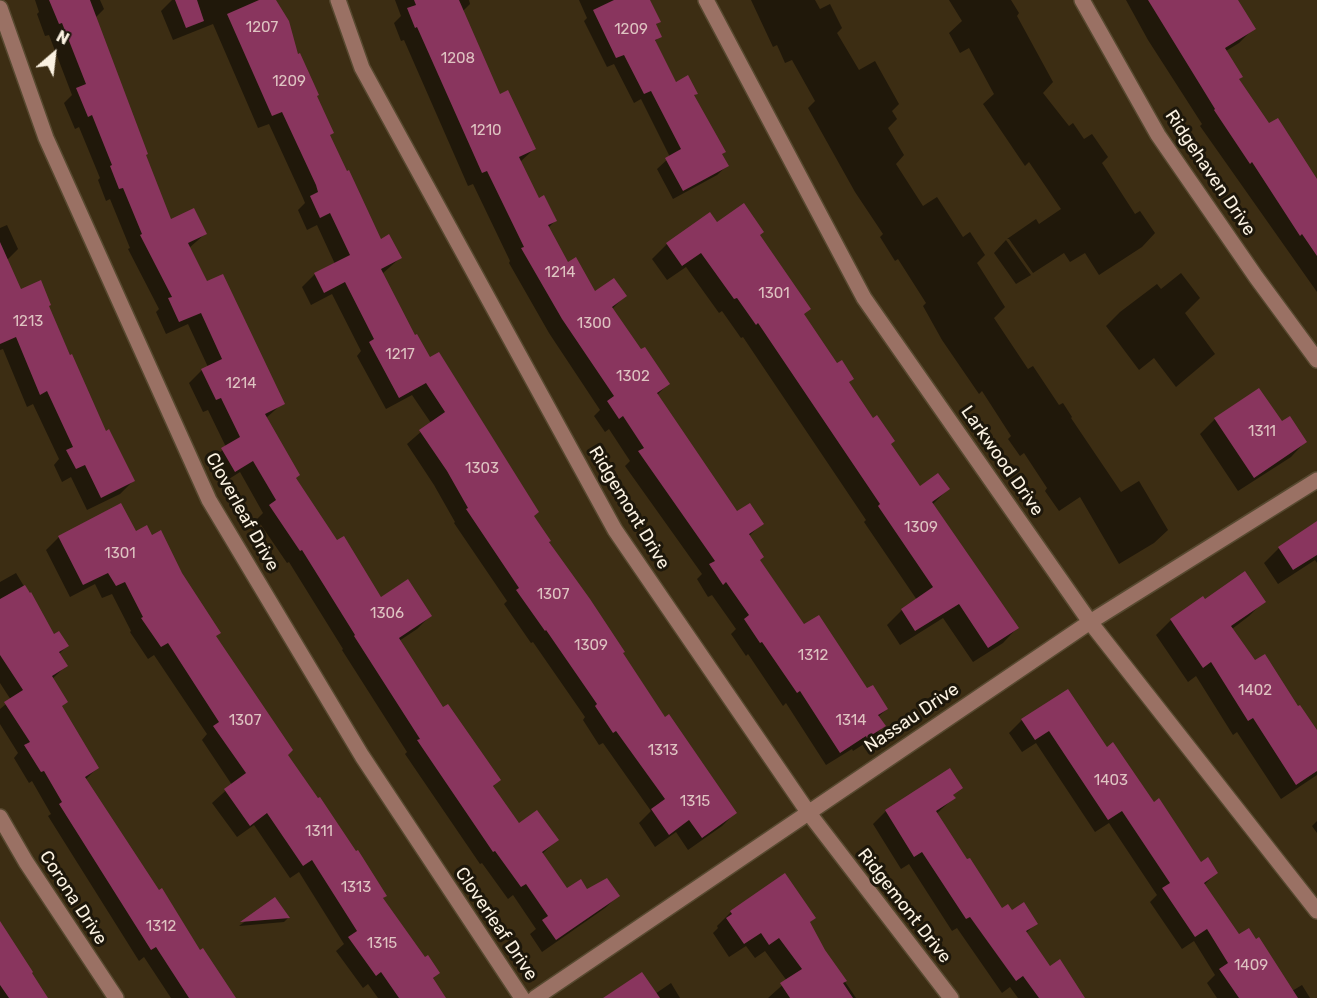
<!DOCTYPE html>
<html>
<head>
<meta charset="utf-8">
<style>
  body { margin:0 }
  #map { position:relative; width:1317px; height:998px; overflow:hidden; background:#3c2d13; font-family:Rubik,sans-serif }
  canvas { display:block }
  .north { position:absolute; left:24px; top:24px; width:60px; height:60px; -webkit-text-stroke:4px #1d170b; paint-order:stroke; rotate:28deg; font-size:16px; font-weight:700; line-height:24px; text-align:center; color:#fbf2e2 }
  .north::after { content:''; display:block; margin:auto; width:21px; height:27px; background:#fbf2e2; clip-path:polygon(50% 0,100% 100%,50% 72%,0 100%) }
</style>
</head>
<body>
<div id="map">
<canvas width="1317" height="998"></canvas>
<div class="north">N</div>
</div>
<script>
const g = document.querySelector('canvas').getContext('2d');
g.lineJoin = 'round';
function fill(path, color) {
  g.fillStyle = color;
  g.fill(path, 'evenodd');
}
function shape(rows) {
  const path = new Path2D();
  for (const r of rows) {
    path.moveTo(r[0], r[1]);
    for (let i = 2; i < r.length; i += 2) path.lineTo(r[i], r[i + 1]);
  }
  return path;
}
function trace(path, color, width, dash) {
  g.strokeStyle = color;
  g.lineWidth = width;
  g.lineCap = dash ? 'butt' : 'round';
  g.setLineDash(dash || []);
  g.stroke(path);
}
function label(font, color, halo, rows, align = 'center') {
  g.font = font + ' Rubik,sans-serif';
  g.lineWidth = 6;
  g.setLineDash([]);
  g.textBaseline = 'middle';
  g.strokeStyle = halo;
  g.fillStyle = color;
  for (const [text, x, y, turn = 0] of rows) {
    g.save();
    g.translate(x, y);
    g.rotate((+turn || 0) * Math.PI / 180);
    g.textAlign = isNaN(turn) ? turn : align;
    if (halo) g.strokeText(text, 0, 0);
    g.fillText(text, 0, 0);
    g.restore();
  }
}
fill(shape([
  [35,0,100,0,104,9,95,18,144,156,171,221,205,234,189,248,206,283,283,403,266,418,295,479,336,542,380,599,430,616,417,629,399,641,443,710,499,780,492,788,515,821,557,840,542,854,567,890,587,891,618,896,605,908,542,952,530,934,536,929,513,895,508,899,482,863,480,864,405,754,407,752,342,650,343,649,289,562,287,563,257,519,263,513,240,472,221,484,209,462,226,447,208,410,203,412,189,383,202,370,208,367,188,324,166,334,156,312,159,309,128,249,130,248,110,199,106,201,98,180,100,178,79,127,75,129,64,103,72,95,49,35,45,36,37,14,39,12],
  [172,0,275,0,329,136,380,241,400,258,382,274,415,337,665,719,735,813,722,826,688,850,676,832,655,847,639,823,651,811,603,743,599,745,583,720,585,717,533,642,531,643,504,604,507,601,454,523,455,522,434,485,407,444,431,423,412,395,386,409,357,356,361,351,332,294,311,305,302,287,315,274,335,264,317,225,307,230,298,210,305,203,303,198,269,124,258,128,213,24,173,40,161,11],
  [395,0,469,0,470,4,462,12,499,96,534,149,520,162,539,200,555,221,548,228,568,264,595,293,625,296,612,309,641,352,668,384,657,395,737,514,762,523,749,536,759,560,804,626,887,709,878,717,884,726,870,740,853,751,852,749,826,765,786,703,783,706,748,654,746,656,731,634,736,629,712,595,708,597,697,579,702,574,625,466,630,461,609,429,605,432,594,416,600,410,549,333,509,263,510,261,473,184,468,186,404,40,401,41,394,23,401,16],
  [579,0,649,0,659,21,655,26,660,36,654,42,675,84,696,93,693,96,727,166,717,175,673,199,657,169,670,157,641,99,634,103,614,64,607,67,584,21,587,18],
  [751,0,815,0,820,9,830,4,842,28,837,33,859,70,875,61,899,104,892,111,897,119,888,128,904,155,896,164,923,206,937,197,963,237,970,232,985,255,977,263,1005,307,994,318,1028,369,1033,366,1059,405,1063,403,1072,417,1071,418,1121,492,1139,481,1168,530,1154,543,1119,564,1080,497,1059,511,1045,491,1047,488,1024,453,1020,456,1008,439,1011,436,982,391,979,394,942,340,923,306,926,303,898,259,895,261,880,237,883,234,855,192,808,108,815,101,792,60,785,63,777,45,773,47],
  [949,0,1011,0,1019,13,1017,16,1053,82,1043,93,1069,126,1073,123,1084,139,1092,134,1108,157,1102,163,1135,214,1140,211,1155,233,1142,247,1099,275,1085,253,1070,262,1064,253,1033,273,1009,239,1007,239,1036,219,1039,224,1061,209,1029,162,1025,166,983,104,994,94,969,48,960,53,949,33,962,21],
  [1126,0,1188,0,1254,28,1239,43,1226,51,1238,80,1268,125,1317,181,1317,292,1200,126,1202,124,1148,40],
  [716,224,759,235,803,315,919,488,948,489,932,505,1017,628,1003,643,973,662,943,618,900,645,887,625,902,610,917,600,864,522,866,520,743,337,741,338,722,311,719,313,686,267,667,280,652,259,667,244],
  [7,225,18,249,7,260,20,291,48,306,105,433,133,481,120,494,87,510,71,477,62,482,54,465,59,459,33,404,27,407,3,349,0,350,0,228],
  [1006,240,1031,275,1016,284,994,253],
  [1181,273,1200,298,1185,313,1215,354,1176,387,1154,358,1139,370,1106,326,1120,312,1157,284,1161,289],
  [1215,419,1305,442,1291,457,1238,491,1200,434],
  [1317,523,1317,563,1315,560,1278,584,1264,563,1279,548],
  [135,533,215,637,286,756,385,896,382,899,425,959,438,973,432,980,444,998,378,998,368,984,363,988,336,951,344,944,299,872,290,878,254,825,237,837,212,803,232,785,202,740,207,734,154,655,148,659,130,632,131,631,112,594,102,598,95,584,70,597,46,550,59,537],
  [16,573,54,636,67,646,59,654,66,666,52,679,61,707,97,768,85,780,199,952,234,998,171,998,144,957,139,961,48,816,51,814,32,781,29,783,14,758,18,753,0,724,0,709,11,700,0,683,0,582],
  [1205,601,1264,601,1249,616,1232,629,1255,663,1317,732,1317,775,1281,799,1237,732,1233,735,1196,676,1188,682,1156,635,1171,620],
  [1022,720,1106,749,1154,804,1201,864,1216,873,1204,885,1239,937,1292,991,1302,985,1310,998,1217,998,1207,983,1215,975,1194,941,1182,949,1150,902,1157,895,1109,823,1095,832,1036,743,1022,752,1009,733],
  [961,787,952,796,954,798,936,814,967,861,1002,911,1012,912,1036,923,1026,933,1049,968,1084,998,1018,998,1010,987,1002,993,957,928,952,931,909,864,901,869,873,824,886,811],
  [1317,821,1317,833,1312,826],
  [785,875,814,918,809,923,824,951,856,998,768,998,787,981,765,951,755,958,746,946,729,957,713,933,718,928,717,926,731,912],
  [275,899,288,918,284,922,239,926],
  [0,925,47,998,0,998],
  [671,983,680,998,606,998,655,994]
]), '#0007');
fill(shape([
  [49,0,90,0,148,154,146,155,171,219,194,208,207,234,188,243,207,281,223,274,285,404,265,414,300,475,296,478,337,540,344,536,381,597,408,579,432,616,399,638,443,707,448,704,501,780,493,786,519,823,537,810,559,840,542,852,567,888,581,879,587,889,607,878,620,896,556,940,542,920,548,916,526,884,521,887,495,851,493,852,417,740,420,739,354,636,355,635,302,550,300,551,269,505,276,500,253,461,235,472,221,448,240,437,221,398,216,400,201,369,222,359,201,313,179,322,168,298,172,297,140,235,142,234,123,188,119,189,110,166,112,165,92,115,88,117,76,88,86,84,62,23,59,24],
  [175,0,197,0,204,21,186,28],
  [259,0,276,0,289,21,298,54,300,53,319,95,317,96,334,133,330,135,347,171,349,170,381,239,389,234,402,258,381,269,415,335,417,334,430,357,439,352,539,512,534,516,551,541,549,542,590,599,625,652,623,653,665,717,669,714,737,813,702,838,689,820,669,835,651,809,665,799,616,731,613,733,595,706,597,704,546,630,545,631,516,590,519,588,466,509,468,508,447,471,419,430,445,412,426,383,399,398,369,342,374,339,345,282,324,293,314,273,350,255,330,213,320,218,310,196,318,192,316,185,282,112,272,116,227,14],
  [414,0,459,0,500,94,508,90,536,149,519,157,539,198,544,195,557,221,548,225,568,262,576,257,595,291,614,278,627,296,612,307,641,349,645,347,670,384,657,393,737,511,750,503,764,524,749,534,764,557,760,560,804,624,819,615,867,688,873,685,888,709,878,715,886,726,867,738,866,736,840,753,800,691,797,693,762,642,760,643,744,619,749,615,726,582,723,585,709,564,715,561,638,451,644,448,623,416,619,419,607,401,614,396,562,319,521,248,524,247,487,171,482,173,417,27,415,28,407,8,416,5],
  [614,0,650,0,661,22,656,24,662,37,655,40,676,82,688,75,698,94,694,95,726,152,722,154,729,166,683,191,665,158,681,149,651,91,644,94,624,55,616,58,593,10],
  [1148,0,1238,0,1256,29,1225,48,1243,77,1239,79,1269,123,1278,118,1317,179,1317,256,1302,234,1300,236,1252,162,1250,164,1214,110,1215,109],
  [744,203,764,232,760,235,811,309,804,314,837,363,842,360,854,379,849,382,873,418,877,415,895,441,891,444,920,486,938,473,950,489,932,502,1019,628,988,648,959,604,915,631,901,609,933,587,878,506,880,504,758,323,756,325,737,298,734,299,701,253,682,266,666,243,710,212,717,222],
  [0,242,21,289,41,280,51,305,49,306,70,355,72,354,106,431,109,429,135,481,101,498,85,465,76,469,66,450,73,447,47,391,40,395,16,337,0,344],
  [1259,388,1282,421,1290,416,1307,442,1254,478,1214,418],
  [121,503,136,531,147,525,152,535,161,530,182,573,221,633,216,636,293,750,288,755,318,798,320,797,356,851,358,850,387,896,383,898,425,957,428,955,440,973,433,978,446,998,399,998,381,972,376,976,348,937,357,931,312,860,303,866,267,813,250,826,224,789,246,773,213,726,219,722,168,643,161,647,141,618,143,617,125,582,116,586,108,573,83,585,58,536],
  [1317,521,1317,555,1293,570,1278,547],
  [1245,571,1266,602,1231,626,1255,660,1265,654,1298,706,1300,705,1317,730,1317,771,1296,785,1253,718,1248,721,1211,662,1203,668,1170,619,1203,596,1205,599],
  [25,585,30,593,31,592,54,634,59,631,69,646,59,652,68,666,52,676,68,702,62,706,99,768,85,777,159,890,162,888,200,950,203,948,236,998,189,998,156,947,151,950,59,804,62,802,44,771,41,772,24,745,30,742,4,702,23,690,0,655,0,599],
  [1068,689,1107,747,1113,742,1154,802,1159,798,1201,862,1208,857,1218,873,1204,883,1239,934,1249,928,1256,939,1259,937,1298,998,1239,998,1219,969,1228,963,1207,929,1195,937,1162,888,1170,883,1122,811,1108,820,1049,731,1035,740,1021,719],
  [950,768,963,788,953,795,956,798,936,811,967,859,970,858,1002,908,1008,904,1012,910,1024,902,1038,924,1026,931,1050,966,1060,959,1085,998,1039,998,1023,976,1016,981,970,917,966,919,922,852,914,857,885,810],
  [785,873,816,918,810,922,825,950,847,981,843,983,853,998,790,998,780,983,802,969,779,938,769,945,761,933,744,944,726,918,732,914,730,911],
  [275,897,290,918,240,922],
  [0,921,33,972,32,973,48,998,9,998,0,985],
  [642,972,660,998,603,998]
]), '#89355e');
const minor = shape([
  [338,0,362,68,615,530,808,812,951,998],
  [706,0,864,298,1090,622,1317,911],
  [1082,0,1158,135,1256,277,1317,360],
  [0,8,46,138,209,500,362,756,522,998],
  [0,817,26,862,116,998],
  [535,998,1090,622,1317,480]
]);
trace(minor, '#574930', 18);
trace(minor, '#9a7164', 15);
label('15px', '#dec3c1', null, [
  ["1207",262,28],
  ["1209",631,30],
  ["1208",458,59],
  ["1209",289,82],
  ["1210",486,131],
  ["1214",560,273],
  ["1301",774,294],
  ["1213",28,322],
  ["1300",594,324],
  ["1217",400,355],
  ["1302",633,377],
  ["1214",241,384],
  ["1311",1262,432],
  ["1303",482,469],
  ["1309",921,528],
  ["1301",120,554],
  ["1307",553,595],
  ["1306",387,614],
  ["1309",591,646],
  ["1312",813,656],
  ["1402",1255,691],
  ["1307",245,721],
  ["1314",851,721],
  ["1313",663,751],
  ["1403",1111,781],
  ["1315",695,802],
  ["1311",319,832],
  ["1313",356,888],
  ["1312",161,927],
  ["1315",382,944],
  ["1409",1251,966]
]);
label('18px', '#fbf2e2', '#1d170b', [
  ["Ridgehaven Drive",1210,173,56],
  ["Larkwood Drive",1002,461,55],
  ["Ridgemont Drive",629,508,59],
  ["Cloverleaf Drive",242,512,61],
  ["Nassau Drive",912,718,-34],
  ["Corona Drive",73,898,57],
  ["Ridgemont Drive",904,906,52],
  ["Cloverleaf Drive",496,924,56]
]);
</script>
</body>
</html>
